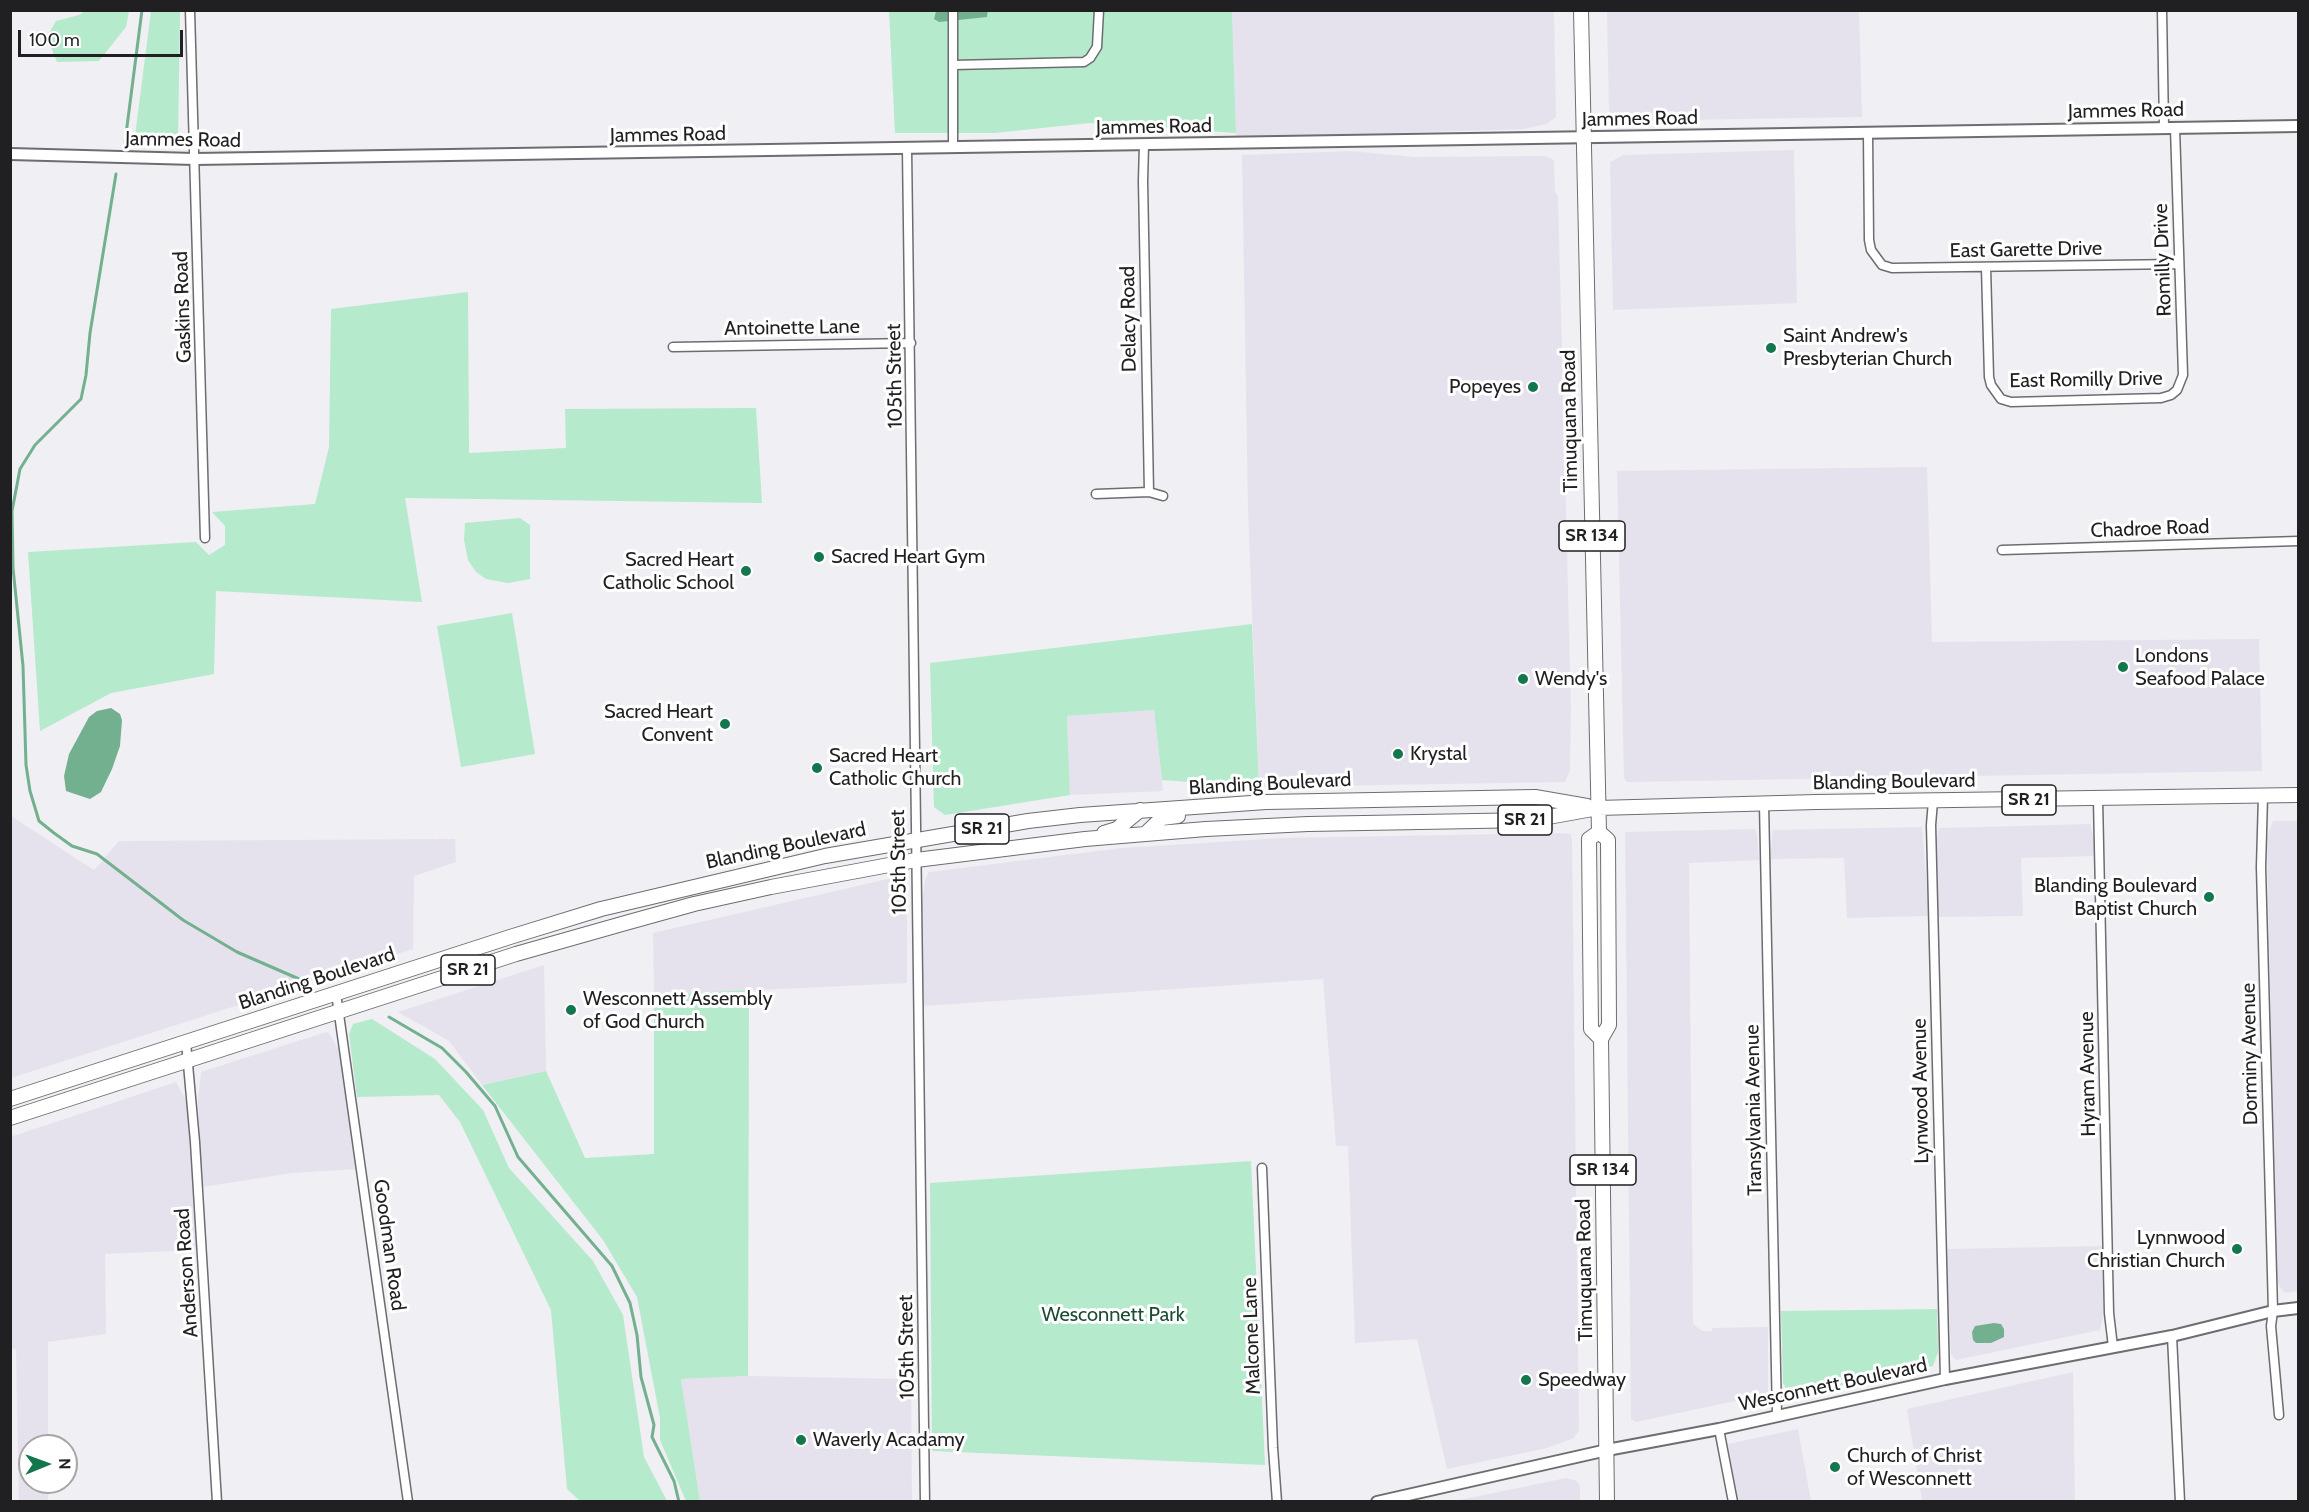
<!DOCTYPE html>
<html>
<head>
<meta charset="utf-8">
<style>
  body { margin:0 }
  #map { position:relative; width:2309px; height:1512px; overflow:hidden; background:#f0eff3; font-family:Cabin,sans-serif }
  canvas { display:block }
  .frame { position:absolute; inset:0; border:12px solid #201f21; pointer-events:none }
  .north { position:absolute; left:18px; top:1434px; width:60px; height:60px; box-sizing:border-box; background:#fff; border:2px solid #a6a5a6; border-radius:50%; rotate:89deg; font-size:16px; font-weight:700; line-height:24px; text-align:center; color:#201f21 }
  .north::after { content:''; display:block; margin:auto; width:21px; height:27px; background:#14764e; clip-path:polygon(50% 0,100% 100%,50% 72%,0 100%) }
  .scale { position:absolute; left:18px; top:30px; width:165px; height:27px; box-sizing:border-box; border:3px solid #201f21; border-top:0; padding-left:8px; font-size:18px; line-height:21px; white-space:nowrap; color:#201f21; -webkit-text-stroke:4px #fff; paint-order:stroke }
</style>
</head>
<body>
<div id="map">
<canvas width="2309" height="1512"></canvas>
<div class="frame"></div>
<div class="north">N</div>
<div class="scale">100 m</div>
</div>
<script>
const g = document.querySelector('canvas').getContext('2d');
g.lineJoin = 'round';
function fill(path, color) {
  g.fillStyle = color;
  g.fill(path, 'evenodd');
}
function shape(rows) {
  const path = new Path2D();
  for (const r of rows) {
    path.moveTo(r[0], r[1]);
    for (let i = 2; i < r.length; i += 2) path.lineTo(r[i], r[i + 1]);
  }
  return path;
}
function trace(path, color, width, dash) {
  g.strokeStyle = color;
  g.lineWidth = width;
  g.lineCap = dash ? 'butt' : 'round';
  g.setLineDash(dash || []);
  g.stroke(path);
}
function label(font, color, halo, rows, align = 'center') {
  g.font = font + ' Cabin,sans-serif';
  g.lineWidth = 6;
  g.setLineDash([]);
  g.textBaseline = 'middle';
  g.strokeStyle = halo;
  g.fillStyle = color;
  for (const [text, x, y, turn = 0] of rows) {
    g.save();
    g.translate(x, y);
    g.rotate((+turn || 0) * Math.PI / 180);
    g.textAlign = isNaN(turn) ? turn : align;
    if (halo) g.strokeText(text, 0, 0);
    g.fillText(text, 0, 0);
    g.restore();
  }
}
fill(shape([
  [1232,11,1554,11,1556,117,1546,124,1524,129,1236,138],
  [1607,11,1859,11,1862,117,1623,121,1616,119,1609,111],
  [1794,150,1797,303,1613,310,1610,162,1623,155],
  [1352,151,1414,157,1546,156,1554,160,1555,192,1558,196,1571,710,1570,771,1565,782,1259,787,1248,509,1242,155],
  [1927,467,1932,642,2259,639,2262,771,1627,782,1624,778,1617,471],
  [1154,710,1163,791,1070,795,1067,716],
  [11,816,94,870,119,841,455,839,456,862,414,876,413,949,11,1078],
  [2273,821,2298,821,2298,1291,2285,1293,2279,1286,2276,1274,2267,838],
  [2090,824,2093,835,2095,856,2021,858,2023,916,1938,917,1937,839,1939,828],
  [1922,827,1929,916,1847,918,1844,858,1770,859,1773,830],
  [1755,829,1757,835,1759,860,1689,863,1693,1324,1702,1331,1712,1331,1712,1328,1768,1327,1768,1394,1636,1422,1631,1419,1625,832],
  [1560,833,1571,834,1572,841,1579,1430,1574,1438,1547,1448,1447,1469,1417,1339,1355,1343,1348,1146,1336,1146,1323,979,923,1006,922,901,925,880,929,872,1122,848,1282,838],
  [892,878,901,881,907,903,907,983,654,995,653,933],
  [544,965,546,1071,482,1085,449,1041,398,1012],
  [326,1032,329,1033,340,1052,357,1169,292,1173,202,1187,198,1101,201,1072],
  [176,1082,188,1104,197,1250,105,1254,106,1334,48,1342,48,1446,30,1446,30,1482,48,1482,48,1501,19,1501,16,1349,10,1348,10,1137],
  [2103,1246,2103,1318,2100,1330,1956,1360,1951,1354,1946,1249],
  [2073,1372,2075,1501,1922,1501,1907,1409],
  [748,1376,911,1379,912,1501,700,1501,681,1379],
  [1798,1429,1811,1501,1737,1501,1728,1444],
  [1566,1478,1577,1481,1580,1486,1580,1501,1455,1501]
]), '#e6e2ed');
fill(shape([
  [988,10,1232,11,1236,133,1090,123,994,133,895,133,889,11,936,11,934,19,987,17],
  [85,11,129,11,126,27,99,61,57,62,47,37,56,21,79,15],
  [151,11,180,11,178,141,135,136],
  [468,292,469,453,566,448,565,409,756,408,762,503,405,498,422,602,216,591,214,674,111,693,40,731,28,552,196,542,209,555,225,545,225,526,212,512,315,504,329,447,331,309],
  [520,518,530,525,530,579,508,583,486,579,476,572,468,560,464,540,465,523],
  [512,613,535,754,461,767,437,626],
  [1252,624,1259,787,1162,780,1154,710,1067,716,1070,795,945,815,934,807,930,663],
  [749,990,748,1376,681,1379,700,1501,686,1501,660,1440,660,1418,637,1297,603,1240,482,1085,546,1071,585,1158,654,1154,654,995],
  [372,1019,435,1059,483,1110,509,1168,593,1261,623,1315,644,1457,667,1501,580,1501,567,1489,551,1310,460,1122,439,1095,357,1097,349,1034,353,1024],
  [1251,1161,1265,1465,932,1451,930,1183],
  [1937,1309,1938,1352,1933,1366,1793,1396,1788,1392,1783,1383,1781,1311]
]), '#b5eacc');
fill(shape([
  [988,10,987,17,939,22,934,19,936,11],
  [111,708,120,714,122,720,120,746,112,769,101,792,90,799,66,791,64,776,69,754,89,717,97,711],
  [1994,1323,2001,1324,2004,1329,2004,1337,1991,1343,1976,1343,1973,1340,1972,1332,1975,1326]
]), '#73b08f');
trace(shape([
  [125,142,142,10],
  [116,174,90,333,86,375,81,399,35,445,20,469,12,511,13,568,23,666,26,765,30,791,39,821,54,833,72,846,97,854,183,920,237,952,306,982],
  [389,1017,442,1048,466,1072,495,1106,518,1157,612,1266,630,1303,637,1335,641,1377,654,1425,652,1437,674,1481,679,1502]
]), '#73b08f', 3);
const minor = shape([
  [190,10,205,538],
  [953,10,953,148],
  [2162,10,2164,128],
  [953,65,1084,62,1090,58,1097,47,1099,10],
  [1868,133,1869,240,1871,250,1882,265,1892,268,2179,264],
  [1144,145,1143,181,1149,492],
  [907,149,925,1502],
  [1986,267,1989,377,1991,385,2001,399,2011,402,2161,398,2171,395,2177,390,2183,375,2175,128],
  [673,347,911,343],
  [1096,494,1149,492,1163,496],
  [2002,550,2298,541],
  [2263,796,2261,867,2273,1311,2271,1326,2279,1415],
  [2098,799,2109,1313,2113,1347],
  [1933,801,1931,825,1945,1379],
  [1764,804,1777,1416],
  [336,993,408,1502],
  [186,1042,195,1142,217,1502],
  [1262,1168,1273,1448,1277,1502],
  [2172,1336,2180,1502],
  [1719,1429,1733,1502]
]);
const tertiary = shape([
  [10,154,195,159,2298,126],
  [1377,1502,1607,1450,1719,1429,1945,1379,2172,1336,2273,1311,2298,1308]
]);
const primary = shape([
  [1581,10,1599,832,1608,840,1609,1025,1601,1039,1607,1502],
  [1599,832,1589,839,1591,1029,1601,1039],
  [1104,833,1117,829,1140,810],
  [1145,834,1162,818,1178,816],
  [10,1099,510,937,601,909,825,856,1028,821,1080,815,1266,802,1535,797,1587,806],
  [10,1118,516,954,629,922,694,904,771,887,916,860,1085,839,1206,829,1308,824,1532,820,1598,808,1816,802,2298,795]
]);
trace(minor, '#6d6c70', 11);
trace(tertiary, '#6d6c70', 14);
trace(primary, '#6d6c70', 16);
trace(minor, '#fff', 8);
trace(tertiary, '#fff', 10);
trace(primary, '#fff', 14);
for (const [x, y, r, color] of [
  [1771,348,6,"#14764e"],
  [1533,387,6,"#14764e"],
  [819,557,6,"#14764e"],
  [746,571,6,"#14764e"],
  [2123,667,6,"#14764e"],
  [1523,679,6,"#14764e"],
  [725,724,6,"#14764e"],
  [1398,754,6,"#14764e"],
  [817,768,6,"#14764e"],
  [2209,897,6,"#14764e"],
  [571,1010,6,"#14764e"],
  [2237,1249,6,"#14764e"],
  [1526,1380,6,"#14764e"],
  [801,1440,6,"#14764e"],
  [1835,1467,6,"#14764e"]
]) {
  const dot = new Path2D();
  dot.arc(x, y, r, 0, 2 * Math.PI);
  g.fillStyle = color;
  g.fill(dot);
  trace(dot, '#fff', 2);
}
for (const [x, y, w] of [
  [1592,536,66],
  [2029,800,54],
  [1525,820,54],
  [982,829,54],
  [468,970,54],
  [1603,1170,66]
]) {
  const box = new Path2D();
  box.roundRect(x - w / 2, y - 15, w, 30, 4.5);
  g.fillStyle = '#fff';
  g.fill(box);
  trace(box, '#201f21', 1.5);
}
label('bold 18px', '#201f21', null, [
  ["SR 134",1592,536],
  ["SR 21",2029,800],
  ["SR 21",1525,820],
  ["SR 21",982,829],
  ["SR 21",468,970],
  ["SR 134",1603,1170]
]);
label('20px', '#201f21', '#fff', [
  ["Jammes Road",2126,111,-1],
  ["Jammes Road",1640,119,-1],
  ["Jammes Road",1154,127,-1],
  ["Jammes Road",668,135,-1],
  ["Jammes Road",183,140,1],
  ["East Garette Drive",2026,250,-1],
  ["Romilly Drive",2163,260,-92],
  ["Gaskins Road",183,307,-92],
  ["Delacy Road",1129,319,-91],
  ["Antoinette Lane",792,328,-1],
  ["105th Street",895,376,-91],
  ["East Romilly Drive",2086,380,-1],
  ["Timuquana Road",1570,421,-91],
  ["Chadroe Road",2150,529,-2],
  ["Blanding Boulevard",1894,782,-1],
  ["Blanding Boulevard",1270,784,-3],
  ["Blanding Boulevard",786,846,-12],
  ["105th Street",899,862,-91],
  ["Blanding Boulevard",317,979,-18],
  ["Dorminy Avenue",2250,1054,-91],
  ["Hyram Avenue",2088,1074,-91],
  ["Lynwood Avenue",1921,1091,-91],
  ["Transylvania Avenue",1754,1110,-91],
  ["Goodman Road",389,1245,82],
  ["Timuquana Road",1585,1270,-91],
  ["Anderson Road",187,1273,-94],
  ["Malcone Lane",1252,1336,-92],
  ["105th Street",907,1347,-91],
  ["Wesconnett Boulevard",1833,1385,-12]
]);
label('20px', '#201f21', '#fff', [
  ["Saint Andrew's",1783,336],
  ["Presbyterian Church",1783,359],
  ["Popeyes",1521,387,"right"],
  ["Sacred Heart Gym",831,557],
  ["Sacred Heart",734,560,"right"],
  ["Catholic School",734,583,"right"],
  ["Londons",2135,656],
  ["Seafood Palace",2135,679],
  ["Wendy's",1535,679],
  ["Sacred Heart",713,712,"right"],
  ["Convent",713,735,"right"],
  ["Krystal",1410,754],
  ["Sacred Heart",829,756],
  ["Catholic Church",829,779],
  ["Blanding Boulevard",2197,886,"right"],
  ["Baptist Church",2197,909,"right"],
  ["Wesconnett Assembly",583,999],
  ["of God Church",583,1022],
  ["Lynnwood",2225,1238,"right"],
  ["Christian Church",2225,1261,"right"],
  ["Speedway",1538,1380],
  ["Waverly Acadamy",813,1440],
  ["Church of Christ",1847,1456],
  ["of Wesconnett",1847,1479]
], 'left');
label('20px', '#1c4c35', '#fff', [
  ["Wesconnett Park",1113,1315]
]);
</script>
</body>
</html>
